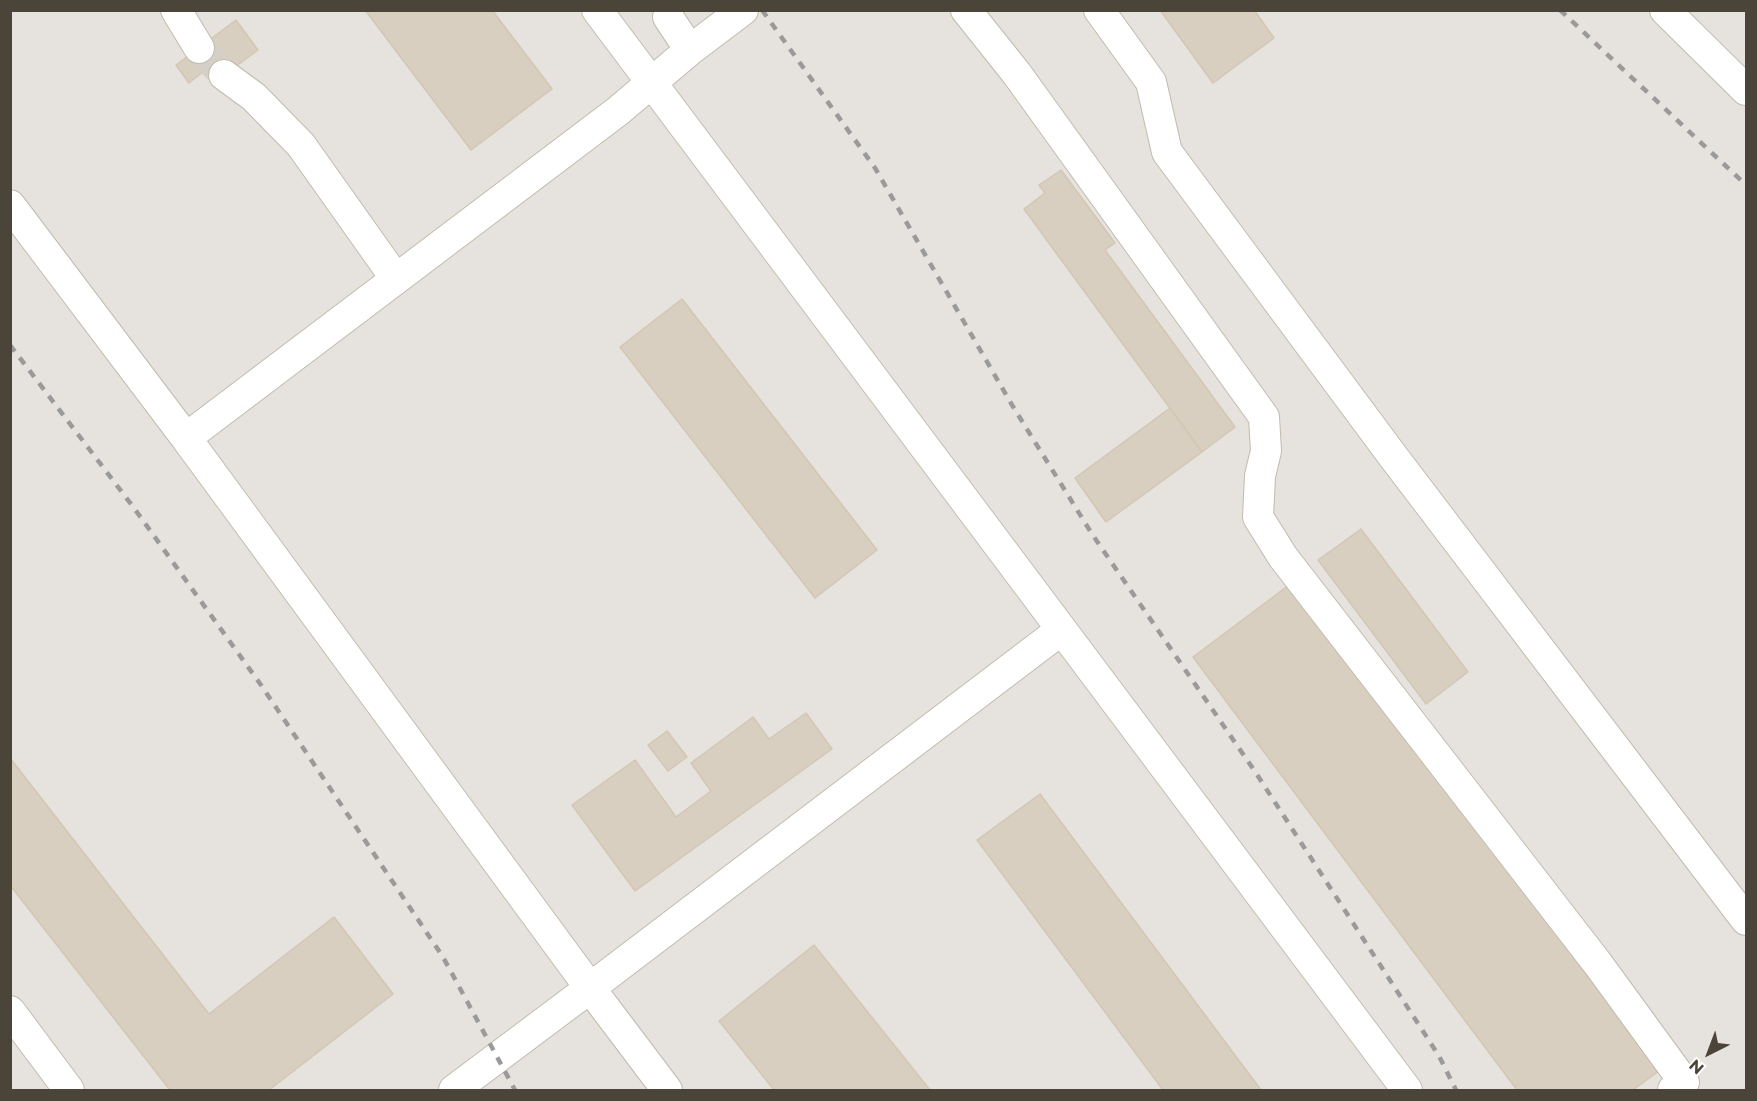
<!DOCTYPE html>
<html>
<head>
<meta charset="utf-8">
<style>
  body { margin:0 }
  #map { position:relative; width:1757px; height:1101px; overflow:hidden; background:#f6f3ec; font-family:Montserrat,sans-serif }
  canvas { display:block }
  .frame { position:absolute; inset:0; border:12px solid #4b4439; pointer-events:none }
  .north { position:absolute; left:1679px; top:1023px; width:60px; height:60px; -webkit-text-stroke:4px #fff; paint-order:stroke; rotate:222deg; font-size:16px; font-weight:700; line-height:24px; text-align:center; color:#4b4439 }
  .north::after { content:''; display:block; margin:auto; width:21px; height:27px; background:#4b4439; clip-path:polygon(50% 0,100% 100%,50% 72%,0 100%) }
</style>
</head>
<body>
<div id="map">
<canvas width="1757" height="1101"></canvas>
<div class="frame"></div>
<div class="north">N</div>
</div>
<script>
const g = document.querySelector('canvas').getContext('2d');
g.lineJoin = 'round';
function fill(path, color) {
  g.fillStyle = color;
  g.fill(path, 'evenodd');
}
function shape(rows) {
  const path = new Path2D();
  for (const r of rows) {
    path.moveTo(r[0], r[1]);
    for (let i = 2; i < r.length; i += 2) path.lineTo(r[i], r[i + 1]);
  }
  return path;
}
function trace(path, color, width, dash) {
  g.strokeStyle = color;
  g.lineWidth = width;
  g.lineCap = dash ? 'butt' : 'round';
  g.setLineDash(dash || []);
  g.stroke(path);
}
fill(shape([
  [11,11,1746,11,1746,1090,11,1090]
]), '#e6e2dd');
const building = shape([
  [365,10,492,10,552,89,471,150,365,10],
  [1160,10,1254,10,1274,38,1213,83,1160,10],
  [236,20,258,50,213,83,204,71,189,83,176,65,236,20],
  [1061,170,1115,243,1105,250,1235,427,1202,452,1024,209,1045,193,1039,185,1061,170],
  [682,299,877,550,815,598,620,347,682,299],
  [1170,408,1202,452,1106,522,1075,478,1170,408],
  [1361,529,1468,672,1426,704,1318,560,1361,529],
  [1293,582,1659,1071,1633,1090,1517,1090,1193,657,1293,582],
  [806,713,832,749,635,891,572,805,635,760,676,817,711,791,691,763,753,717,769,739,806,713],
  [667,731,687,757,668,771,648,745,667,731],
  [10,758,209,1014,334,917,393,994,269,1090,170,1090,10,885,10,758],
  [1040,794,1261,1090,1163,1090,977,840,1040,794],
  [814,945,930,1090,774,1090,719,1021,814,945]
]);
fill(building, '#d8cfc1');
trace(building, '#d3c7b4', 1.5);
trace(shape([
  [199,48,224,75]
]), '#d4d0c8', 30, [30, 15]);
const minor = shape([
  [176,10,199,48],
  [597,10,1407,1090],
  [966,10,1017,74,1264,417,1266,451,1260,476,1258,517,1283,557,1598,964,1684,1082,1673,1090],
  [1099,10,1151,82,1167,152,1392,455,1746,920],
  [1665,10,1746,90],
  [668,17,690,50],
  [224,75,254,97,301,145,396,279],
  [10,205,186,438,618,111,690,50,743,10],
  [186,438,590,988,1061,630],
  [10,1011,69,1090],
  [454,1090,590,988,667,1090]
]);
trace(minor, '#c2bbae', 32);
trace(minor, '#fff', 30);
trace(shape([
  [762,10,875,168,1012,405,1092,534,1256,773,1439,1056,1456,1090],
  [1560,10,1746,185],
  [10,345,134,508,261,685,443,957,515,1090]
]), '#9a9a9a', 4.5, [8, 8]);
</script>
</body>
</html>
